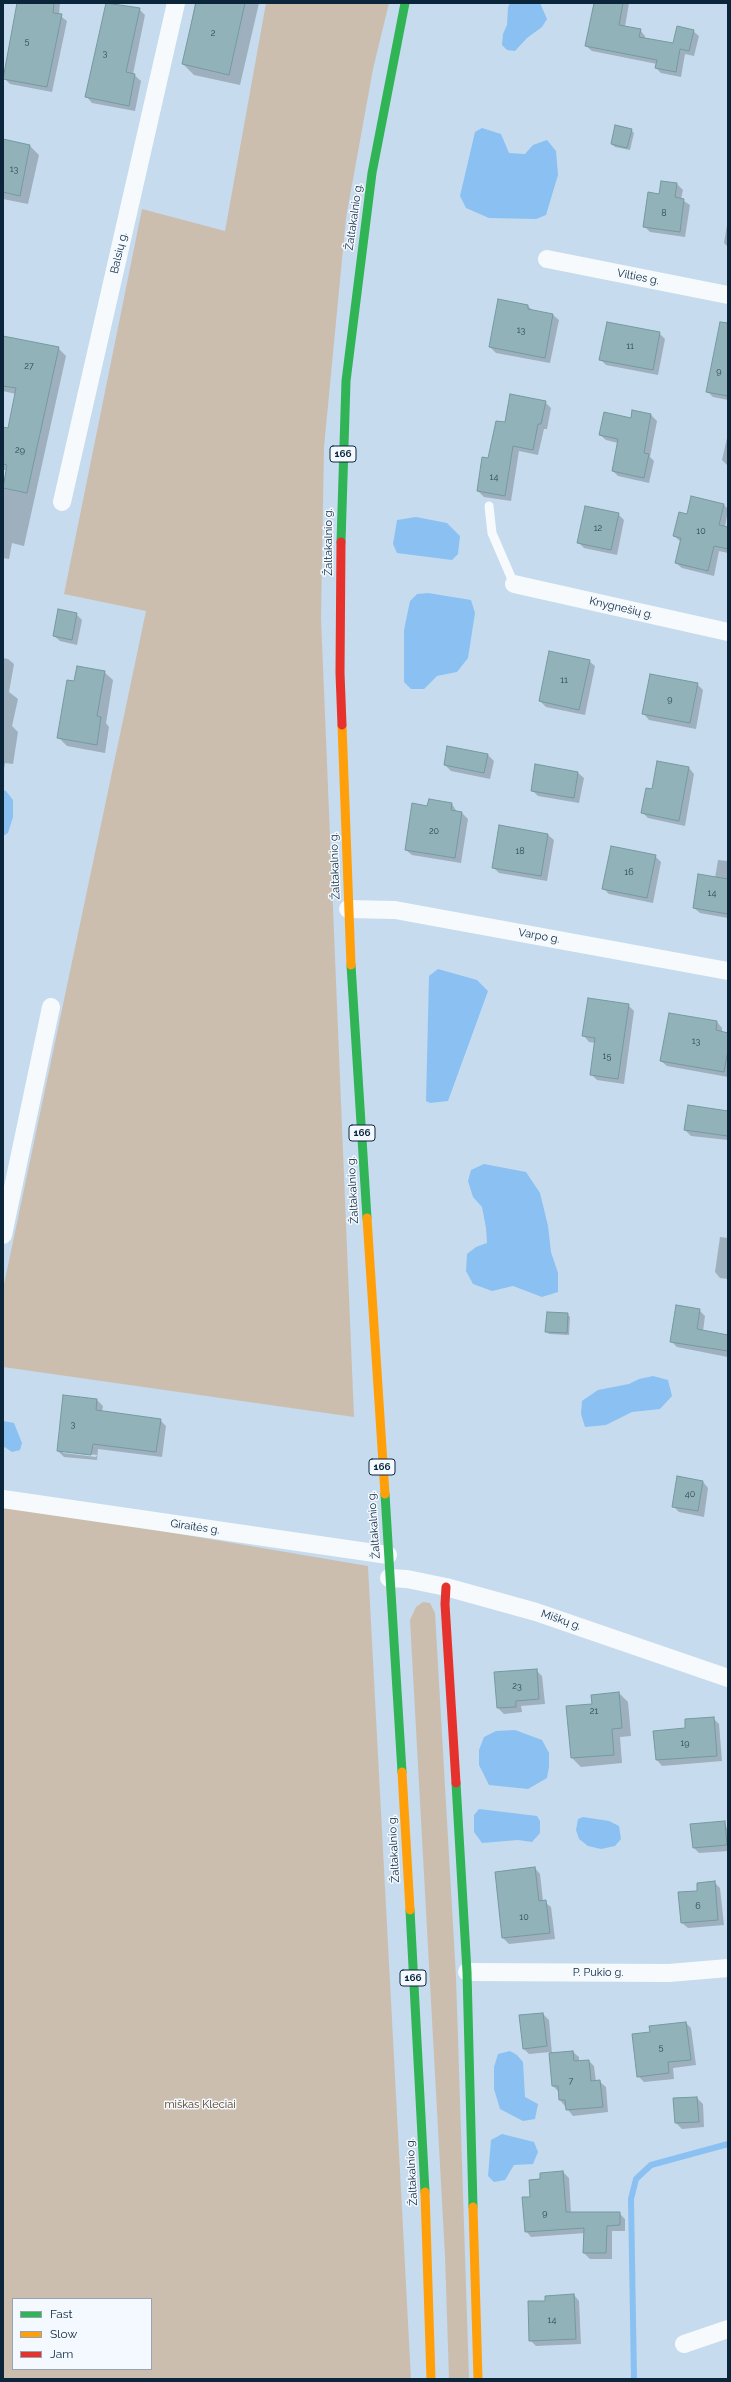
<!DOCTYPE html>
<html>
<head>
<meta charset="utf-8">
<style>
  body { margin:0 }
  #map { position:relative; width:731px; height:2382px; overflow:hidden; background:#c6dbee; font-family:Raleway,sans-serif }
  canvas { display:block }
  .frame { position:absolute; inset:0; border:4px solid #0b253b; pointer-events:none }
  .legend { position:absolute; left:12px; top:2298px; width:140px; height:72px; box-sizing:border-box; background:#f3f9ff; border:1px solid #96a4b1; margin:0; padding:5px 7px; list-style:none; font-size:12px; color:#0b253b }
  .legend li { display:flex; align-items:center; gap:8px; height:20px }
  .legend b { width:20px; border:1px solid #96a4b1 }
</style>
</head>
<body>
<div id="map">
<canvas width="731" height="2382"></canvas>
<div class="frame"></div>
<ul class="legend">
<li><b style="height:5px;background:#30b455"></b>Fast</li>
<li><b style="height:5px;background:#ff9f0a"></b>Slow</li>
<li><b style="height:5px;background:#e5322d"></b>Jam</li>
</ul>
</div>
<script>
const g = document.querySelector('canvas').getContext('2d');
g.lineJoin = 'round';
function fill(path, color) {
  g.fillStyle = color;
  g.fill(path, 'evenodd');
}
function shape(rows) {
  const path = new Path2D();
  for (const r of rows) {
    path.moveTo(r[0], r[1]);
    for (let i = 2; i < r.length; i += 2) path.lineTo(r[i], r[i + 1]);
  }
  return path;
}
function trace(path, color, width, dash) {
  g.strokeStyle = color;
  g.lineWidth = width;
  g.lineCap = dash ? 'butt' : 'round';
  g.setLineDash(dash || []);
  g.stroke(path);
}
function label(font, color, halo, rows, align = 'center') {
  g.font = font + ' Raleway,sans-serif';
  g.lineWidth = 3;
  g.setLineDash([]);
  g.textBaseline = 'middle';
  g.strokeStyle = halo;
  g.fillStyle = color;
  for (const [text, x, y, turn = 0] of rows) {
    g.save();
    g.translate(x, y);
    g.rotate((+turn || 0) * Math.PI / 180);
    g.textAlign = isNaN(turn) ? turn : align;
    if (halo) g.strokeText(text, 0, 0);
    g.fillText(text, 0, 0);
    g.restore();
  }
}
fill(shape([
  [266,3,389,3,373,69,346,218,324,447,321,618,354,1417,3,1367,3,1289,146,611,64,594,142,209,225,231],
  [3,1504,368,1566,411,2379,3,2379],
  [13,2299,151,2299,151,2369,13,2369],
  [423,1602,430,1603,435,1613,456,1977,469,2379,449,2379,445,2256,410,1620,416,1607]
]), '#ccbeaf');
fill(shape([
  [510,3,540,3,547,19,542,27,527,38,515,51,507,50,502,45,503,34,507,25,508,7],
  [482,128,501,134,509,153,525,154,533,145,547,140,556,151,558,175,546,215,536,219,489,218,466,208,460,196,475,132],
  [416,517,447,523,460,536,458,554,452,560,397,553,393,544,397,520],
  [428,593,471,600,475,613,468,658,457,672,437,676,424,689,411,689,404,682,404,630,410,601,417,594],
  [3,790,6,791,13,800,13,817,8,833,3,836],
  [438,969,477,980,488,991,448,1101,430,1103,426,1101,429,976],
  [484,1164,526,1172,540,1193,548,1226,551,1252,558,1273,558,1292,542,1297,513,1286,492,1291,473,1284,466,1271,467,1254,476,1247,487,1243,486,1228,482,1207,473,1197,468,1181,471,1170],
  [653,1376,668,1380,672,1396,660,1409,632,1412,606,1425,585,1427,581,1414,582,1401,598,1390,629,1384,639,1379],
  [3,1421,14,1423,22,1443,20,1450,12,1452,3,1446],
  [515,1730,542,1740,549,1753,549,1767,547,1778,528,1789,489,1785,479,1765,479,1750,484,1737,496,1731],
  [479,1809,537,1816,540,1821,540,1833,532,1842,518,1840,482,1843,474,1832,474,1815],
  [583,1817,609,1821,619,1826,621,1839,615,1846,601,1849,588,1846,579,1839,576,1830,578,1819],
  [510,2051,517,2055,523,2062,525,2097,538,2104,535,2119,523,2121,500,2109,494,2089,494,2067,498,2054],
  [502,2134,534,2142,538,2152,533,2164,514,2165,505,2180,494,2182,488,2176,491,2140]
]), '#8ac1f2');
fill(shape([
  [18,3,60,3,59,15,67,21,52,92,10,84,4,78],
  [107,3,139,9,145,15,133,74,141,81,135,111,92,103,87,97],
  [195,3,259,3,240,85,194,75,183,64],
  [595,3,629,3,625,27,640,30,645,36,645,39,674,44,693,31,699,36,694,56,685,54,681,77,661,73,656,68,657,64,592,51,586,46],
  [631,130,634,133,630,150,615,147,612,144],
  [3,141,30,146,39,155,28,204,3,199],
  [662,182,677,184,683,190,681,199,690,205,685,237,650,232,644,226,660,195],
  [728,219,728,247,724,243],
  [528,306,533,311,553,315,559,320,550,363,496,353,490,347],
  [659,333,665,339,658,375,606,365,600,359],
  [3,337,58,348,66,356,24,546,12,543,9,559,3,558,3,485,6,470,3,470,3,428,9,429,16,394,3,391],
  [728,351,728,400,713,397,707,391],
  [545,402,551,408,547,429,544,429,538,455,519,451,511,501,484,497,478,491,489,459],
  [651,415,657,421,650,457,654,461,649,483,618,476,613,471,618,443,606,440,600,435,632,419],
  [727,438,728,438,728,466,722,460],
  [724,505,728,509,725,527,728,528,728,553,719,551,714,576,682,568,676,563,681,542,674,536,687,515],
  [618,514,624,520,617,555,584,548,578,542],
  [76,614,82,620,77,645,60,641,54,636],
  [3,658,8,659,14,664,9,692,18,699,12,726,18,732,13,764,5,763,3,775],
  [589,661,595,666,585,715,546,707,540,701],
  [104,672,113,680,106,723,109,727,105,753,67,746,58,737,75,682],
  [697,684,703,690,696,729,649,720,644,714],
  [448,748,488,755,494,761,490,779,451,771,445,765],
  [689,768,694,774,685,826,648,818,642,812,653,790],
  [578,773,584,778,579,803,538,796,532,790],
  [452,804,457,812,462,813,468,819,461,863,412,855,406,850,428,807],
  [548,835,554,840,547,881,499,873,493,867],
  [655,856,661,862,653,903,609,894,603,888],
  [718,860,728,861,728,918,700,913,694,908,715,878],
  [628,1005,634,1011,624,1084,597,1080,591,1074,596,1043,589,1042,584,1036],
  [717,1022,722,1028,722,1033,728,1034,728,1077,667,1066,661,1061],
  [728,1112,728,1140,691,1136,685,1130],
  [720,1237,728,1238,728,1279,720,1278,715,1272],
  [699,1310,705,1316,703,1331,728,1336,728,1357,677,1347,671,1341],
  [567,1314,570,1317,569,1335,549,1334,546,1331],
  [97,1400,103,1406,102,1412,160,1420,166,1426,162,1457,98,1449,97,1460,64,1457,58,1451],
  [63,1451,97,1455,96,1457,63,1453],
  [703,1482,708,1488,704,1517,679,1512,673,1506],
  [536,1670,542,1676,545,1704,521,1706,522,1712,504,1714,498,1708],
  [619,1693,628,1702,631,1736,620,1737,622,1763,581,1767,572,1758,567,1707,593,1705],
  [713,1718,719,1724,722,1761,662,1766,657,1760],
  [721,1822,727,1828,728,1851,699,1853,694,1848],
  [535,1868,540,1874,543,1901,551,1907,555,1939,509,1944,503,1938,496,1873],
  [714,1882,720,1888,724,1925,688,1928,682,1923,698,1892],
  [543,2014,549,2020,552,2054,573,2052,579,2057,579,2062,589,2061,594,2066,596,2082,600,2082,606,2087,608,2112,573,2116,560,2100,559,2092,553,2086,550,2052,529,2054,523,2048],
  [727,2021,728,2021,728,2046],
  [686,2023,691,2028,696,2065,673,2068,674,2079,644,2082,638,2076],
  [697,2098,703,2104,704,2127,682,2129,676,2123],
  [563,2172,569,2178,571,2213,619,2213,625,2219,625,2231,612,2231,612,2259,590,2259,584,2253,585,2233,531,2237,526,2231,531,2198,541,2180],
  [574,2295,579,2301,581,2344,536,2346,530,2340,546,2302]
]), '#0003');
trace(shape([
  [634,2379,631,2199,636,2179,651,2165,728,2144]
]), '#8ac1f2', 6);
const building = shape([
  [17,3,54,3,53,13,62,14,47,87,3,79,17,3],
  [106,3,140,8,126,72,135,74,129,106,85,97,106,3],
  [196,3,245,3,229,75,182,64,196,3],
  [594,3,623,3,619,25,641,29,639,37,673,43,677,26,694,30,689,51,680,49,676,72,655,68,657,60,585,46,594,3],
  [615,125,632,129,627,148,611,144,615,125],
  [3,139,30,145,20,196,3,192,3,139],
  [661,181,677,183,675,197,684,199,680,232,643,227,648,192,659,194,661,181],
  [498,299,528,305,528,309,553,314,545,358,489,347,498,299],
  [607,322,660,332,653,370,599,360,607,322],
  [720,322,728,323,728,396,706,392,720,322],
  [3,336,59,347,27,493,3,488,7,465,3,464,3,427,8,428,16,388,3,386,3,336],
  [510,394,546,401,541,424,538,424,533,450,513,446,505,496,477,491,482,457,488,458,496,421,505,422,510,394],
  [632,410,651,414,644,453,649,454,644,478,612,471,618,439,599,435,604,412,631,418,632,410],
  [691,496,724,504,719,525,728,527,728,549,714,546,708,571,675,563,681,538,673,536,679,512,687,514,691,496],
  [585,506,619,513,611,550,577,543,585,506],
  [58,609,77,613,72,640,53,636,58,609],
  [549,651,590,660,579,710,539,701,549,651],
  [77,666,105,671,97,716,101,717,97,745,57,738,67,680,74,681,77,666],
  [650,674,698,683,690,723,642,714,650,674],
  [447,746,488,754,484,773,444,765,447,746],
  [657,761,689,767,679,821,641,813,646,788,652,789,657,761],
  [535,764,578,772,574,798,531,791,535,764],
  [429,799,452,803,451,810,462,812,455,858,405,850,412,803,427,806,429,799],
  [499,825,548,834,541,876,492,868,499,825],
  [611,846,656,855,647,898,602,889,611,846],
  [698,874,728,879,728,914,693,908,698,874],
  [588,998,629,1004,618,1079,590,1075,595,1038,582,1036,588,998],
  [669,1013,717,1021,716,1030,728,1033,728,1050,724,1072,660,1061,669,1013],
  [688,1105,728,1111,728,1136,684,1130,688,1105],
  [676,1305,700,1309,697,1329,728,1335,728,1351,670,1342,676,1305],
  [547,1312,568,1313,567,1333,545,1332,547,1312],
  [63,1395,97,1399,96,1410,161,1419,156,1452,93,1444,91,1455,57,1451,63,1395],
  [677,1476,703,1481,698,1511,672,1507,677,1476],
  [537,1669,539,1699,516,1701,516,1707,497,1708,494,1672,537,1669],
  [619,1692,622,1728,612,1729,614,1755,571,1758,566,1706,592,1704,591,1695,619,1692],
  [714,1717,717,1756,656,1760,653,1731,685,1728,685,1719,714,1717],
  [725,1821,727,1845,693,1848,690,1824,725,1821],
  [535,1867,539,1901,546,1900,550,1933,502,1938,495,1872,535,1867],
  [715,1881,718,1920,681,1923,678,1892,697,1891,697,1883,715,1881],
  [543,2013,547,2046,523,2049,519,2015,543,2013],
  [686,2022,691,2060,668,2062,669,2073,637,2077,632,2034,650,2032,649,2026,686,2022],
  [573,2051,574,2061,589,2060,591,2081,600,2080,603,2107,566,2110,565,2100,559,2100,558,2086,552,2086,549,2053,573,2051],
  [697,2097,699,2122,675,2123,673,2098,697,2097],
  [563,2171,566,2212,620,2212,620,2225,607,2226,606,2253,583,2253,584,2228,525,2232,522,2197,530,2197,529,2180,540,2179,540,2173,563,2171],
  [574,2294,576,2339,529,2341,528,2301,545,2301,545,2296,574,2294]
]);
fill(building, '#92b2b9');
trace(building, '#7499a0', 1);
trace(shape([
  [489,506,492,533,514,584]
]), '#f6fafc', 9);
trace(shape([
  [547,259,728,295],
  [62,502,176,3],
  [514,584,728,632],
  [348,909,395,910,728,971],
  [3,1235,51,1007],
  [3,1499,388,1555],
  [389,1578,407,1579,446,1587,536,1612,728,1678],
  [467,1972,669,1973,728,1968],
  [684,2344,728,2329]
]), '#f6fafc', 18);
trace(shape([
  [341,542,346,381,372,173,405,3],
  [351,965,367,1218],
  [385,1494,402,1772],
  [456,1783,467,1972,473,2207],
  [410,1910,425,2192]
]), '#30b455', 9);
trace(shape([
  [342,725,351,965],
  [367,1218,385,1494],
  [402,1772,410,1910],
  [425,2192,431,2379],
  [473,2207,478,2379]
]), '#ff9f0a', 9);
trace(shape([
  [341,542,340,673,342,725],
  [446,1587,445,1604,456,1783]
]), '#e5322d', 9);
label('9px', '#2d485a', null, [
  ["2",213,33],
  ["5",27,41],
  ["3",105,53],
  ["13",14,169],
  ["8",664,213],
  ["13",521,330],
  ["11",630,346],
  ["27",29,366],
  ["9",719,371],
  ["29",20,450],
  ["14",494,477],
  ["12",598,528],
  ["10",701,531],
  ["11",564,680],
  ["9",670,699],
  ["20",434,831],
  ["18",520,851],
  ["16",629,872],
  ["14",712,893],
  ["13",696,1041],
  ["15",607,1056],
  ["3",73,1424],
  ["40",690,1494],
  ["23",517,1686],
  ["21",594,1711],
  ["19",685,1743],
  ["6",698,1906],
  ["10",524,1917],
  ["5",661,2047],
  ["7",571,2081],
  ["9",545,2213],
  ["14",552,2320]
]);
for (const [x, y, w] of [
  [343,454,26],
  [362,1133,26],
  [382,1467,26],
  [413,1978,26]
]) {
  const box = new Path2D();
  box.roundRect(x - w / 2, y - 8, w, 16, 3);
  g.fillStyle = '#f3f9ff';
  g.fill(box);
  trace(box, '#0b253b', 1);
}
label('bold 10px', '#0b253b', null, [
  ["166",343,454],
  ["166",362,1133],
  ["166",382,1467],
  ["166",413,1978]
]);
label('11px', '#0b253b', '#f3f9ff', [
  ["Žaltakalnio g.",354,217,-82],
  ["Balsių g.",119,253,-77],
  ["Vilties g.",638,277,11],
  ["Žaltakalnio g.",329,542,-90],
  ["Knygnešių g.",621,608,13],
  ["Žaltakalnio g.",335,866,-92],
  ["Varpo g.",539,936,10],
  ["Žaltakalnio g.",353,1190,-93],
  ["Žaltakalnio g.",374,1525,-94],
  ["Giraitės g.",195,1527,8],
  ["Miškų g.",561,1620,19],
  ["Žaltakalnio g.",394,1849,-93],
  ["P. Pukio g.",598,1973],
  ["Žaltakalnio g.",412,2172,-93]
]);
label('11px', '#52371a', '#f3f9ff', [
  ["miškas Kleciai",200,2105]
]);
</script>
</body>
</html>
